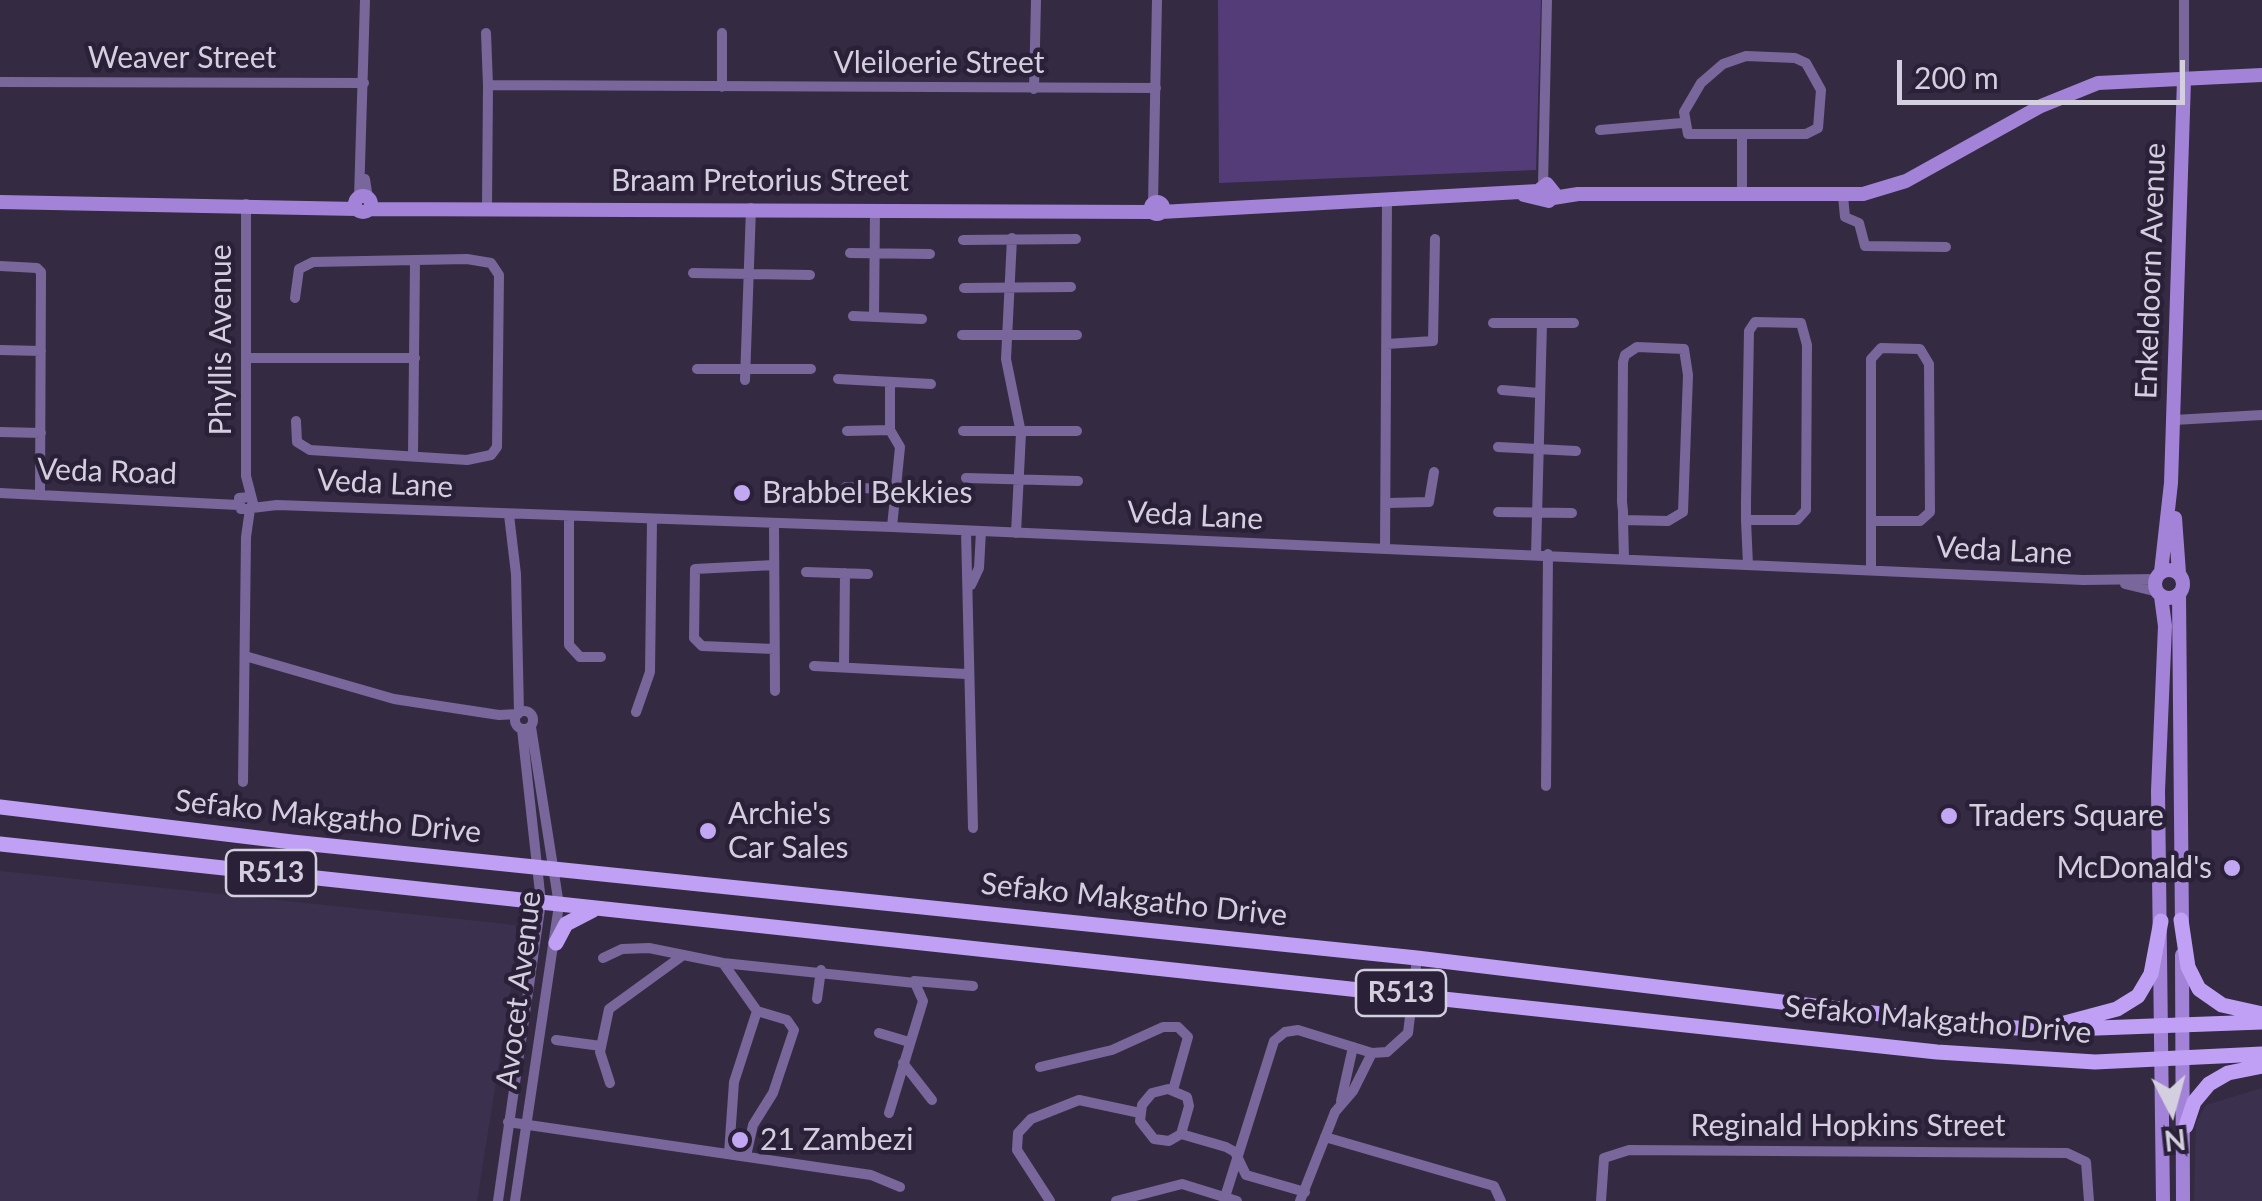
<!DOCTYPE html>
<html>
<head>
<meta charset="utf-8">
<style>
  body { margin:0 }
  #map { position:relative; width:2262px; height:1201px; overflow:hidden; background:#342b43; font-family:Lato,sans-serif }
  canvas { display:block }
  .north { position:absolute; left:2122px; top:1061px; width:100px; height:100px; -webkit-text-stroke:8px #2a2139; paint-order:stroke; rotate:174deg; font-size:28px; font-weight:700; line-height:40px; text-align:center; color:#d4cfdf }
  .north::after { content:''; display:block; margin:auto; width:35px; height:45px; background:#d4cfdf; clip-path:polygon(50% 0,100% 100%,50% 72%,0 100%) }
  .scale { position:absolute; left:1897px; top:60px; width:288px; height:45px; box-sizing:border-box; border:5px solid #d4cfdf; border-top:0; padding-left:12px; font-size:30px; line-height:35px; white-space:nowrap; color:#d4cfdf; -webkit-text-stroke:8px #2a2139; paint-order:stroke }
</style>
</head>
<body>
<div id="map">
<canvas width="2262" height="1201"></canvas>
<div class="north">N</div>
<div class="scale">200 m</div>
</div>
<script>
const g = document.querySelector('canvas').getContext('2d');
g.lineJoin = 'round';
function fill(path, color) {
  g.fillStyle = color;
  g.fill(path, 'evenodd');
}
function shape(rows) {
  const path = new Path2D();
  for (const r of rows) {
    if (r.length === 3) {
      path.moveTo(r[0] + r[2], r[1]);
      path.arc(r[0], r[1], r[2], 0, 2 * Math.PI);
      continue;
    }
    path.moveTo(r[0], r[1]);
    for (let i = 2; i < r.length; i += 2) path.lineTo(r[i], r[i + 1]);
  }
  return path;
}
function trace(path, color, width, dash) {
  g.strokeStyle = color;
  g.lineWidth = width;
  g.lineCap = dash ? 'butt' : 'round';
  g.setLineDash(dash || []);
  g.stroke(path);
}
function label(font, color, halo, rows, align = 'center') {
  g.font = font + ' Lato,sans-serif';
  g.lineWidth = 9;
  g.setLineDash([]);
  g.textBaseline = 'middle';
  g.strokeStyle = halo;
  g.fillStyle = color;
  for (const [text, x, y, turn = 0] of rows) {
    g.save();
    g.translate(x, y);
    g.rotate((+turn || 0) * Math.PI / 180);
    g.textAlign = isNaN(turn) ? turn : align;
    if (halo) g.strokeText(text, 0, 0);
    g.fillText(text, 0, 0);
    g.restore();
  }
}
fill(shape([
  [0,871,515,925,519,936,477,1201,0,1201],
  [2262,1088,2262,1201,2194,1201,2196,1123,2206,1105]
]), '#3c304f');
fill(shape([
  [1218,0,1541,0,1536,170,1219,183]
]), '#543c79');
trace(shape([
  [2184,0,2184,80],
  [486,33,488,85],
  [1746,56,1795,58,1806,63,1821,90,1818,128,1806,134,1688,134,1684,112,1701,83,1723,64,1746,56],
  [0,82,364,83],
  [722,87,722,33],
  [1034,89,1036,0],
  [1600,130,1682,123],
  [1742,137,1742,194],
  [365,179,368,199],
  [1543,185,1547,0],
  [1843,196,1845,217,1859,223,1865,246,1946,247],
  [359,198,365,0],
  [1153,203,1157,0],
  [246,204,246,476,253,503,250,509,241,509,239,498,250,497],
  [487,206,488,85,1156,88],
  [1012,238,1006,359,1021,433,1016,533],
  [963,240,1076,239],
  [850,253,930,254],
  [0,266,37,268,41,272,40,494],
  [693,273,810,275],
  [964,288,1071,287],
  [295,298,299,269,313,262,467,259,491,263,499,275,497,447,491,455,467,460,310,450,297,442,296,421],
  [853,316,922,319],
  [874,317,875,209],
  [1493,323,1574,323],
  [962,335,1077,335],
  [1387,344,1433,341,1435,239],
  [0,350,41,351],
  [246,358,415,358],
  [697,369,811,369],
  [838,379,931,384],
  [745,380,751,208],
  [890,383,890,430,900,447,892,527],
  [1502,390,1539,393],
  [2174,420,2262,415],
  [847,431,890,430],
  [963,431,1077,431],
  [0,432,41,433],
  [1498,447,1576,451],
  [413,454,415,262],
  [966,478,1078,481],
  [846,487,930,492],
  [0,493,238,505],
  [1388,503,1429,502,1434,472],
  [252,508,277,505,892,527,2083,580,2156,579],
  [1498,512,1572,513],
  [509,515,516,574,519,713],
  [569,517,569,645,580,657,601,657],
  [1623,520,1668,521,1683,512,1688,375,1684,349,1637,347,1625,355,1623,362,1622,502,1623,511,1623,520,1624,559],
  [1746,520,1797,520,1806,510,1807,345,1801,323,1755,322,1749,331,1746,501,1746,520,1748,565],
  [774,524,775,691],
  [966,531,973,828],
  [1385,549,1387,200],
  [1536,555,1542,323],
  [774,565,695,569,694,638,702,646,774,649],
  [1871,569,1871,359,1881,348,1920,349,1929,364,1930,512,1920,521,1871,521],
  [806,572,868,574],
  [2125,584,2158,592],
  [971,585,979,568,981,531],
  [245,656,394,699,499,715,518,714],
  [814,666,966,674],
  [844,667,845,573],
  [524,720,9],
  [636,712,650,672,652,520],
  [243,782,246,537,250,509],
  [1546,786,1548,554],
  [603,958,622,949,649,948,723,963,915,983,923,1001,889,1113],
  [723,963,757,1011,787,1020,794,1030,773,1093,753,1125,746,1156],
  [914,981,973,986],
  [817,999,821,970],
  [879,1033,909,1042],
  [556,1040,601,1046],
  [903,1063,932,1100],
  [1040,1067,1112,1050,1163,1027,1178,1027,1188,1037,1173,1090],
  [610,1083,600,1052,609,1009,682,956],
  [1341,1101,1353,1047],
  [508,1122,871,1175,900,1187],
  [1181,1134,1189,1106,1187,1097,1168,1089,1152,1093,1142,1105,1140,1121,1154,1139,1169,1141,1181,1134,1226,1147,1235,1152,1246,1175,1305,1192],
  [1325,1137,1494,1186,1501,1201],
  [729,1153,734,1082,757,1011],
  [1225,1197,1274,1041,1285,1032,1298,1030,1372,1053,1387,1052,1408,1033,1417,958],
  [498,1201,541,902,522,729],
  [515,1201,559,905,531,727],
  [1050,1201,1017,1150,1018,1133,1031,1119,1079,1100,1140,1113],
  [1116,1201,1182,1184,1237,1201],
  [1300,1201,1335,1112,1353,1091,1372,1053],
  [1601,1201,1604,1158,1629,1150,2067,1153,2086,1162,2089,1201]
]), '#79669b', 10);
trace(shape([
  [1524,195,1549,201,1555,194,1547,184,1538,191],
  [363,204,8],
  [1553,198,1578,194,1863,194,1906,181,2041,106,2098,83,2262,75],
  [0,202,357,209],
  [1157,208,6],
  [369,209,1152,212],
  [1161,212,1538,191],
  [2175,518,2179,573],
  [2169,584,14],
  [2161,572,2171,483,2184,80],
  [2179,594,2182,928],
  [2161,596,2165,626,2158,791,2163,1201],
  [2182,955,2183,1201]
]), '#a383d7', 14);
trace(shape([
  [0,807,292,842,1417,958,1964,1024,2043,1030,2262,1022],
  [0,844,1937,1052,2095,1062,2262,1054],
  [2181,920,2188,967,2199,989,2222,1005,2262,1014],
  [556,943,566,924,593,910],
  [2061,1024,2117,1009,2138,996,2151,974,2161,921],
  [2186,1126,2194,1102,2209,1084,2228,1073,2262,1066]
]), '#bfa0f5', 15);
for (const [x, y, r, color] of [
  [742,493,10,"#c2a7f2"],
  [1949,816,10,"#c2a7f2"],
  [708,831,10,"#c2a7f2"],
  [2232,868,10,"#c2a7f2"],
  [740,1140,10,"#c2a7f2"]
]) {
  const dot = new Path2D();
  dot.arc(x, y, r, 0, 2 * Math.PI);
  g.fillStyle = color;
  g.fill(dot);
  trace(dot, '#2a2139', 4);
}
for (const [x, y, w] of [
  [271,873,90],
  [1401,993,90]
]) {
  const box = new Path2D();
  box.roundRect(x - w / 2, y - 23, w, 46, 8);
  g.fillStyle = '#2a2139';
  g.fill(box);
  trace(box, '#d4cfdf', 2.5);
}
label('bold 28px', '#d4cfdf', null, [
  ["R513",271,873],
  ["R513",1401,993]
]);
label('30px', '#d4cfdf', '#2a2139', [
  ["Weaver Street",182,58],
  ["Vleiloerie Street",939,63],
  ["Braam Pretorius Street",760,181],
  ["Enkeldoorn Avenue",2151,271,-88],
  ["Phyllis Avenue",221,340,-90],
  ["Veda Road",107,472,2],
  ["Veda Lane",385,484,3],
  ["Veda Lane",1195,516,3],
  ["Veda Lane",2004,551,3],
  ["Sefako Makgatho Drive",328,817,6],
  ["Sefako Makgatho Drive",1134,900,6],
  ["Avocet Avenue",519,990,-83],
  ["Sefako Makgatho Drive",1938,1020,5],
  ["Reginald Hopkins Street",1848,1126]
]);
label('30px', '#d4cfdf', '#2a2139', [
  ["Brabbel Bekkies",762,493],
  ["Archie's",728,814],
  ["Car Sales",728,848],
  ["Traders Square",1969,816],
  ["McDonald's",2212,868,"right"],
  ["21 Zambezi",760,1140]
], 'left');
</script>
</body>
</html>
